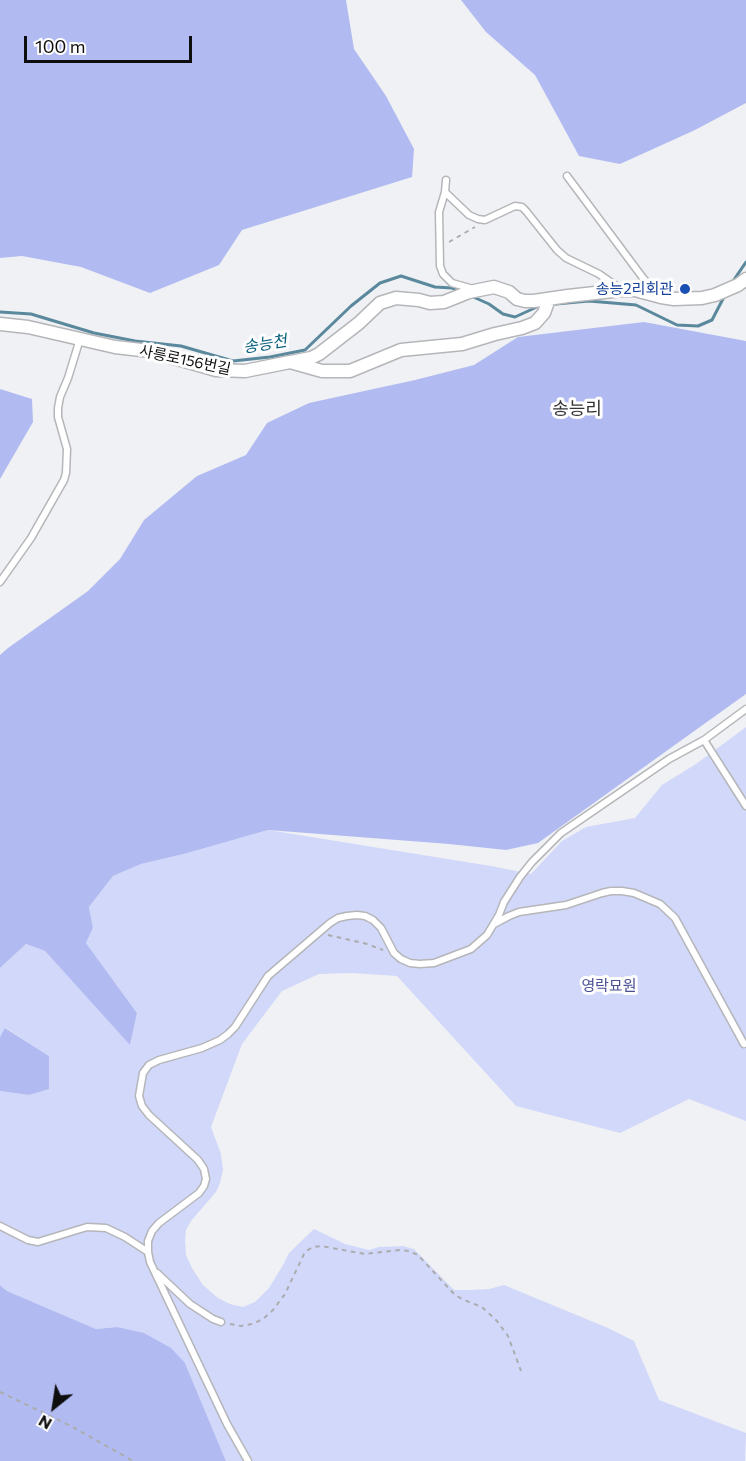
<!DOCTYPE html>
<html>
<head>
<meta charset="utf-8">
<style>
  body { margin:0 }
  #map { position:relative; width:746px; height:1461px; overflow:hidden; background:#f0f1f4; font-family:Commissioner,sans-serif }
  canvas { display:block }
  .north { position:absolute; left:24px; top:1377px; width:60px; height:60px; -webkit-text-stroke:4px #fefeff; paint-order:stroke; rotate:210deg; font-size:16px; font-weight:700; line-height:24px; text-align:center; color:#0e0e0f }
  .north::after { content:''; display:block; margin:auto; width:21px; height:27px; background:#0e0e0f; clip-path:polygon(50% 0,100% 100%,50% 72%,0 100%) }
  .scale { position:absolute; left:24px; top:36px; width:168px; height:27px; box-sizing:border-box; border:3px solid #0e0e0f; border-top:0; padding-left:8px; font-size:18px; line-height:21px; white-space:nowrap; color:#0e0e0f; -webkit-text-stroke:4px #fefeff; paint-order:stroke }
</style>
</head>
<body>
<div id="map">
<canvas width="746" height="1461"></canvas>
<div class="north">N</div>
<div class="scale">100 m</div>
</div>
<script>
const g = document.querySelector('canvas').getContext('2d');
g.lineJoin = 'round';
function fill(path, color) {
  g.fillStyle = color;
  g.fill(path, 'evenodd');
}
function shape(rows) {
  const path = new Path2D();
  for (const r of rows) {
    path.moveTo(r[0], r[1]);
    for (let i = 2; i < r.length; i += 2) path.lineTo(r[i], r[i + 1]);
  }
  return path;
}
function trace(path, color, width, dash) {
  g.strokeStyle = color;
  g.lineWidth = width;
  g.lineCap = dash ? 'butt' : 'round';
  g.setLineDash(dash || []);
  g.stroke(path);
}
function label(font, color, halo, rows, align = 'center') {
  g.font = font + ' Commissioner,"Noto Sans KR",sans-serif';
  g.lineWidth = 6;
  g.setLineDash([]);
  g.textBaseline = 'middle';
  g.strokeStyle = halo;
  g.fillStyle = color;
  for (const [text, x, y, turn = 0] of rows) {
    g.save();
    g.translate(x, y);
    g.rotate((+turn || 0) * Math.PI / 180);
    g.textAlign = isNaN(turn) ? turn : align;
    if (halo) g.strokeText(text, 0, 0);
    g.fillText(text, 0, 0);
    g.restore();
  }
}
fill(shape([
  [746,727,746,1121,689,1099,620,1133,516,1106,397,976,352,973,319,974,282,991,242,1044,211,1127,221,1154,223,1170,220,1183,216,1192,191,1221,186,1230,185,1240,186,1255,192,1268,203,1285,218,1298,230,1304,243,1307,255,1302,269,1288,283,1265,289,1253,314,1229,345,1244,369,1250,379,1247,403,1246,414,1249,454,1290,470,1290,489,1289,504,1285,608,1328,634,1341,659,1400,746,1433,745,1461,226,1461,185,1363,117,1327,96,1329,7,1291,0,1285,0,1091,29,1095,49,1088,49,1056,6,1028,0,1037,0,968,26,944,45,951,130,1044,137,1013,86,943,93,928,89,907,113,876,141,864,184,854,268,830,491,866,531,874,562,841,586,827,635,818,662,785,696,764]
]), '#d2d8fa');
fill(shape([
  [0,0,346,0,354,49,386,96,414,149,412,177,242,230,219,265,150,293,81,267,22,256,0,258],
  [461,0,746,0,746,103,695,130,620,164,579,156,535,75,486,32],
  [644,322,746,341,746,694,538,843,506,850,449,844,268,830,184,854,141,864,113,876,89,907,93,928,86,943,137,1013,130,1045,45,951,26,944,0,968,0,655,8,648,88,591,120,559,144,520,197,476,246,455,267,423,309,403,415,380,474,365,518,337],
  [0,389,32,399,33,422,0,479],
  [5,1028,49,1056,49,1089,29,1095,0,1091,0,1037],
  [0,1285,7,1291,96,1329,117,1327,144,1333,171,1348,185,1363,226,1461,0,1461]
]), '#b1bbf1');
trace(shape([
  [731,284,746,262],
  [471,296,489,304,503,314,515,317,539,306],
  [556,304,589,301,636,305,677,325,698,326,712,320,725,295],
  [0,312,31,314,94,333,135,341,181,346,233,361,270,357,305,350,351,306,380,283,401,276,435,287,452,288,460,291]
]), '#5a889c', 3);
const service = shape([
  [567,176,643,278,659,295],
  [446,180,445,192,439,212,440,266,443,274,452,283,473,289],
  [445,192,469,215,478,219,485,220,515,206,522,207,526,211,557,250,566,258,599,274,619,288],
  [0,582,31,538,64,480,66,473,67,449,58,417,58,408,60,397,68,378,80,339],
  [704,740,746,806],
  [494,924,509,916,519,912,566,905,602,893,611,891,622,891,634,893,660,904,675,918,744,1044],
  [0,1226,28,1240,38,1242,87,1227,106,1228,125,1237,148,1252],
  [157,1273,190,1304,213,1319,221,1322],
  [248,1461,227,1424,150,1262,148,1252,148,1241,152,1231,159,1223,199,1193,204,1186,206,1179,204,1169,198,1160,149,1115,142,1106,139,1096,143,1073,149,1065,159,1060,202,1048,220,1040,228,1034,235,1027,268,976,330,923,338,918,347,916,357,915,365,916,373,920,381,928,394,953,401,959,410,963,420,964,434,963,471,949,487,935,499,915,504,902,520,877,532,862,561,833,669,759,704,740,746,709]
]);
const minor = shape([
  [0,324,28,327,115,347,150,351,216,370,245,371,290,362,322,371,350,371,401,350,462,344,495,334,522,328,535,323,544,313,549,299],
  [291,362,311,358,319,354,359,323,380,303,396,298,419,300,430,303,444,302,469,292,494,287,509,292,517,299,525,301,534,301,568,296,622,290,635,290,661,297,674,299,702,298,715,295,738,285,746,279]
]);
trace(service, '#b5b6b9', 9);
trace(minor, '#b5b6b9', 15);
trace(shape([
  [449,242,475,227],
  [328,935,367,944,383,950],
  [230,1324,241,1326,252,1324,263,1319,273,1310,285,1294,304,1254,308,1250,313,1247,321,1246,365,1254,400,1250,409,1251,418,1255,455,1295,464,1300,482,1307,497,1321,508,1336,521,1371],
  [0,1392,71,1426,133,1461]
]), '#abacae', 2, [4.5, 4.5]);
trace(service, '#fff', 6);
trace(minor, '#fff', 12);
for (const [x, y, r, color] of [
  [685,289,6,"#1a4fb4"]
]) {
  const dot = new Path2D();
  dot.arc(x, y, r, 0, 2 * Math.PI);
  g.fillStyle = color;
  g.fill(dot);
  trace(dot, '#fefeff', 2);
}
label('15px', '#164399', '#fefeff', [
  ["송능2리회관",673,289]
], 'right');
label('15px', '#0e0e0f', '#fefeff', [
  ["사릉로156번길",185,360,12]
]);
label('15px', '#495092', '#fefeff', [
  ["영락묘원",609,986]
]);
label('italic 16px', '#08607c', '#fefeff', [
  ["송능천",265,344,-9]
]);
label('18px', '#333336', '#fefeff', [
  ["송능리",577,409]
]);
</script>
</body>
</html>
